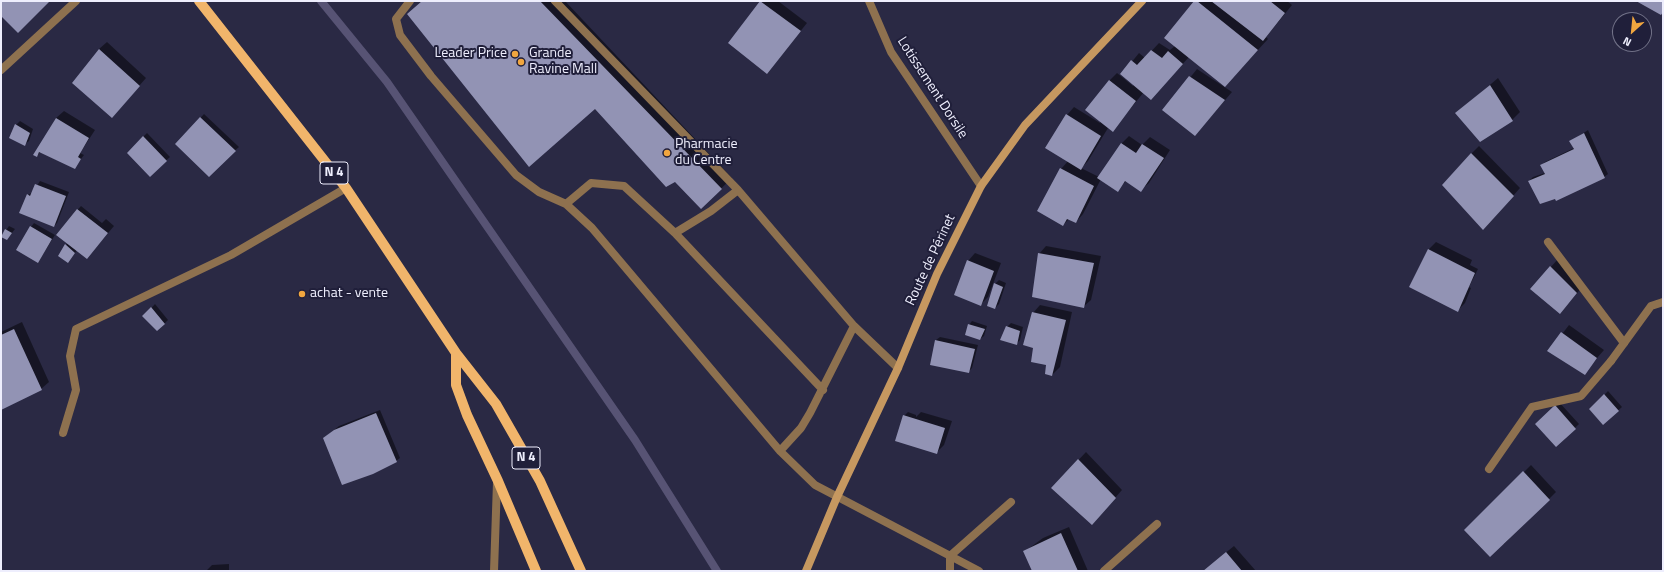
<!DOCTYPE html>
<html>
<head>
<meta charset="utf-8">
<style>
  body { margin:0 }
  #map { position:relative; width:1664px; height:572px; overflow:hidden; background:#2a2944; font-family:"Titillium Web",sans-serif }
  canvas { display:block }
  .frame { position:absolute; inset:0; border:2px solid #eeeefd; pointer-events:none }
  .north { position:absolute; left:1612px; top:12px; width:40px; height:40px; box-sizing:border-box; background:#201f3a; border:1px solid #727288; border-radius:50%; rotate:207deg; font-size:11px; font-weight:700; line-height:16px; text-align:center; color:#eeeefd }
  .north::after { content:''; display:block; margin:auto; width:14px; height:18px; background:#f1a63f; clip-path:polygon(50% 0,100% 100%,50% 72%,0 100%) }
</style>
</head>
<body>
<div id="map">
<canvas width="1664" height="572"></canvas>
<div class="frame"></div>
<div class="north">N</div>
</div>
<script>
const g = document.querySelector('canvas').getContext('2d');
g.lineJoin = 'round';
function fill(path, color) {
  g.fillStyle = color;
  g.fill(path, 'evenodd');
}
function shape(rows) {
  const path = new Path2D();
  for (const r of rows) {
    path.moveTo(r[0], r[1]);
    for (let i = 2; i < r.length; i += 2) path.lineTo(r[i], r[i + 1]);
  }
  return path;
}
function trace(path, color, width, dash) {
  g.strokeStyle = color;
  g.lineWidth = width;
  g.lineCap = dash ? 'butt' : 'round';
  g.setLineDash(dash || []);
  g.stroke(path);
}
function label(font, color, halo, rows, align = 'center') {
  g.font = font + ' "Titillium Web",sans-serif';
  g.lineWidth = 4;
  g.setLineDash([]);
  g.textBaseline = 'middle';
  g.strokeStyle = halo;
  g.fillStyle = color;
  for (const [text, x, y, turn = 0] of rows) {
    g.save();
    g.translate(x, y);
    g.rotate((+turn || 0) * Math.PI / 180);
    g.textAlign = isNaN(turn) ? turn : align;
    if (halo) g.strokeText(text, 0, 0);
    g.fillText(text, 0, 0);
    g.restore();
  }
}
fill(shape([
  [422,1,565,1,732,178,701,208,675,181,595,108],
  [761,1,778,1,807,23,799,33,729,43],
  [1195,1,1287,1,1292,5,1266,37,1268,39,1235,75,1189,57,1158,91,1144,92,1112,131,1108,128,1088,161,1081,168,1099,177,1122,143,1129,136,1142,145,1150,137,1170,150,1149,183,1141,190,1126,181,1117,190,1101,179,1083,214,1076,222,1069,219,1063,225,1061,169,1068,161,1067,115,1074,107,1100,123,1109,81,1117,73,1133,86,1134,84,1122,74,1139,53,1145,58,1159,43,1170,50,1175,46],
  [107,42,146,78,112,117,99,49],
  [1197,69,1232,92,1202,127,1164,110],
  [1498,78,1520,112,1512,120,1480,141,1457,113],
  [64,111,95,130,80,153,84,155,74,168,40,152,37,156,38,150,56,118],
  [204,114,239,147,224,160,176,144],
  [20,121,33,129,29,141,25,144,16,125],
  [1588,130,1608,174,1604,177,1529,181,1533,177,1545,173,1542,165,1545,162,1574,148,1570,142],
  [147,133,170,157,150,175,143,137],
  [1479,146,1520,188,1490,222,1471,154],
  [40,181,69,192,57,223,54,226,28,195,33,192],
  [81,206,102,223,106,219,114,226,87,258,77,250,71,258,66,245,68,243,72,216],
  [34,223,55,235,38,262,31,227],
  [9,226,15,229,7,239,2,236],
  [1436,242,1472,260,1470,265,1478,269,1469,287,1471,288,1465,303,1458,310,1413,280,1429,249],
  [1046,246,1101,256,1091,300,1083,307,1039,254],
  [975,253,1001,263,988,297,981,304,968,261],
  [1558,259,1584,285,1560,313,1532,288],
  [999,280,1006,283,999,304,995,308,995,284],
  [155,304,168,320,164,324,144,316],
  [1040,305,1072,312,1060,367,1052,375,1047,365,1034,347,1033,313],
  [972,321,987,326,984,336,980,339,969,325],
  [22,322,49,382,41,389,1,409,1,332],
  [1011,323,1023,327,1020,340,1016,344,1007,327],
  [1569,325,1604,350,1584,373,1549,351],
  [940,337,978,345,972,368,968,372,936,340],
  [1608,391,1622,407,1603,424,1590,410],
  [1559,402,1579,424,1556,446,1536,424],
  [380,410,400,458,396,461,324,438,339,426],
  [908,412,916,415,916,417,921,412,952,421,944,445,937,452,904,416],
  [1086,452,1122,490,1099,516,1053,487],
  [1531,465,1556,492,1504,544,1482,514],
  [1069,527,1088,571,1033,571,1024,552,1043,538],
  [1234,546,1256,571,1203,571],
  [229,564,229,571,206,571,212,565]
]), '#0007');
trace(shape([
  [321,1,387,82,635,440,717,571]
]), '#575374', 8);
fill(shape([
  [1,1,50,1,18,33,1,16],
  [422,1,540,1,722,189,701,209,675,182,666,187,595,109,529,167,407,14],
  [760,1,801,31,767,74,728,43],
  [1194,1,1197,1,1258,50,1225,87,1164,38],
  [1211,1,1270,1,1285,13,1263,41],
  [1636,1,1663,1,1663,12,1661,15],
  [99,49,140,86,112,118,72,83],
  [1151,50,1162,58,1168,51,1183,64,1151,100,1120,74,1131,60,1137,65],
  [1189,76,1225,100,1195,136,1162,110],
  [1109,80,1136,101,1113,132,1085,110],
  [1490,85,1513,121,1480,142,1455,113],
  [1066,114,1101,136,1081,170,1045,148],
  [200,117,236,151,209,177,175,144],
  [56,118,89,138,78,157,81,159,75,169,39,152,37,157,33,155],
  [15,124,30,133,25,146,9,138],
  [1584,133,1605,178,1556,201,1555,199,1540,204,1528,181,1545,174,1540,165,1574,149,1569,141],
  [143,136,167,161,150,177,127,153],
  [1121,143,1136,153,1142,144,1164,158,1141,192,1125,181,1118,192,1097,178],
  [1471,153,1514,196,1483,230,1442,185],
  [1060,168,1094,186,1076,223,1067,219,1063,226,1037,211],
  [35,184,66,196,54,227,19,213,27,194,30,196],
  [77,209,108,233,87,259,56,235],
  [30,226,52,239,38,263,16,250],
  [5,229,12,233,7,240,1,237],
  [65,244,75,253,68,263,58,256],
  [1428,249,1475,273,1458,312,1409,287],
  [1038,253,1094,263,1084,308,1032,297],
  [967,260,994,271,981,306,954,295],
  [1550,266,1577,293,1560,314,1530,289],
  [994,283,1003,287,995,309,987,306],
  [151,307,165,324,157,331,142,316],
  [1032,312,1066,320,1052,376,1045,374,1046,365,1031,362,1033,348,1023,345],
  [968,324,985,329,980,340,965,335],
  [1006,326,1020,331,1017,345,1000,340],
  [14,329,42,390,1,410,1,335],
  [1561,332,1597,358,1585,375,1547,351],
  [935,340,975,349,969,373,930,365],
  [1604,394,1619,411,1603,425,1589,409],
  [1555,405,1576,429,1556,447,1535,424],
  [376,413,397,462,373,474,342,485,323,438,334,430],
  [903,415,945,428,937,454,895,441],
  [1078,459,1116,498,1092,525,1051,488],
  [1523,471,1550,500,1490,557,1464,530],
  [1061,533,1078,571,1032,571,1023,551],
  [1226,552,1242,571,1203,571]
]), '#9293b4');
trace(shape([
  [410,1,396,19,400,35,431,76,516,175,539,192,566,204],
  [555,1,738,190],
  [1,70,76,1],
  [675,233,823,390],
  [1548,242,1624,343],
  [898,368,854,326,738,190,711,211,675,233,624,186,591,183,566,204,592,228,780,451,815,485,979,571],
  [63,433,76,390,70,356,76,329,231,255,346,188],
  [780,451,801,428,810,413,854,326],
  [1489,469,1532,407,1581,396,1611,361],
  [950,571,950,556,1011,502],
  [1104,571,1157,524]
]), '#8e714f', 8);
trace(shape([
  [869,1,891,52,981,186],
  [1611,361,1651,306,1663,302],
  [494,571,497,482]
]), '#8e714f', 8);
trace(shape([
  [806,571,837,497,898,368,937,274,981,186,1025,125,1142,1]
]), '#c69860', 8);
trace(shape([
  [199,1,346,188,456,353,496,404,540,481,581,571],
  [456,353,456,385,467,415,498,481,536,571]
]), '#f1b56b', 10);
for (const [x, y, r, color] of [
  [515,54,4,"#f1a63f"],
  [521,62,4,"#f1a63f"],
  [667,153,4,"#f1a63f"],
  [302,294,4,"#f1a63f"]
]) {
  const dot = new Path2D();
  dot.arc(x, y, r, 0, 2 * Math.PI);
  g.fillStyle = color;
  g.fill(dot);
  trace(dot, '#201f3a', 1.5);
}
for (const [x, y, w] of [
  [334,173,28],
  [526,458,28]
]) {
  const box = new Path2D();
  box.roundRect(x - w / 2, y - 11, w, 22, 3);
  g.fillStyle = '#201f3a';
  g.fill(box);
  trace(box, '#eeeefd', 1);
}
label('bold 13px', '#eeeefd', null, [
  ["N 4",334,173],
  ["N 4",526,458]
]);
label('14px', '#eeeefd', '#201f3a', [
  ["Leader Price",507,54,"right"],
  ["Grande",529,54],
  ["Ravine Mall",529,70],
  ["Pharmacie",675,145],
  ["du Centre",675,161],
  ["achat - vente",310,294]
], 'left');
label('14px', '#eeeefd', '#201f3a', [
  ["Lotissement Dorsile",932,88,57],
  ["Route de Périnet",931,260,-65]
]);
</script>
</body>
</html>
